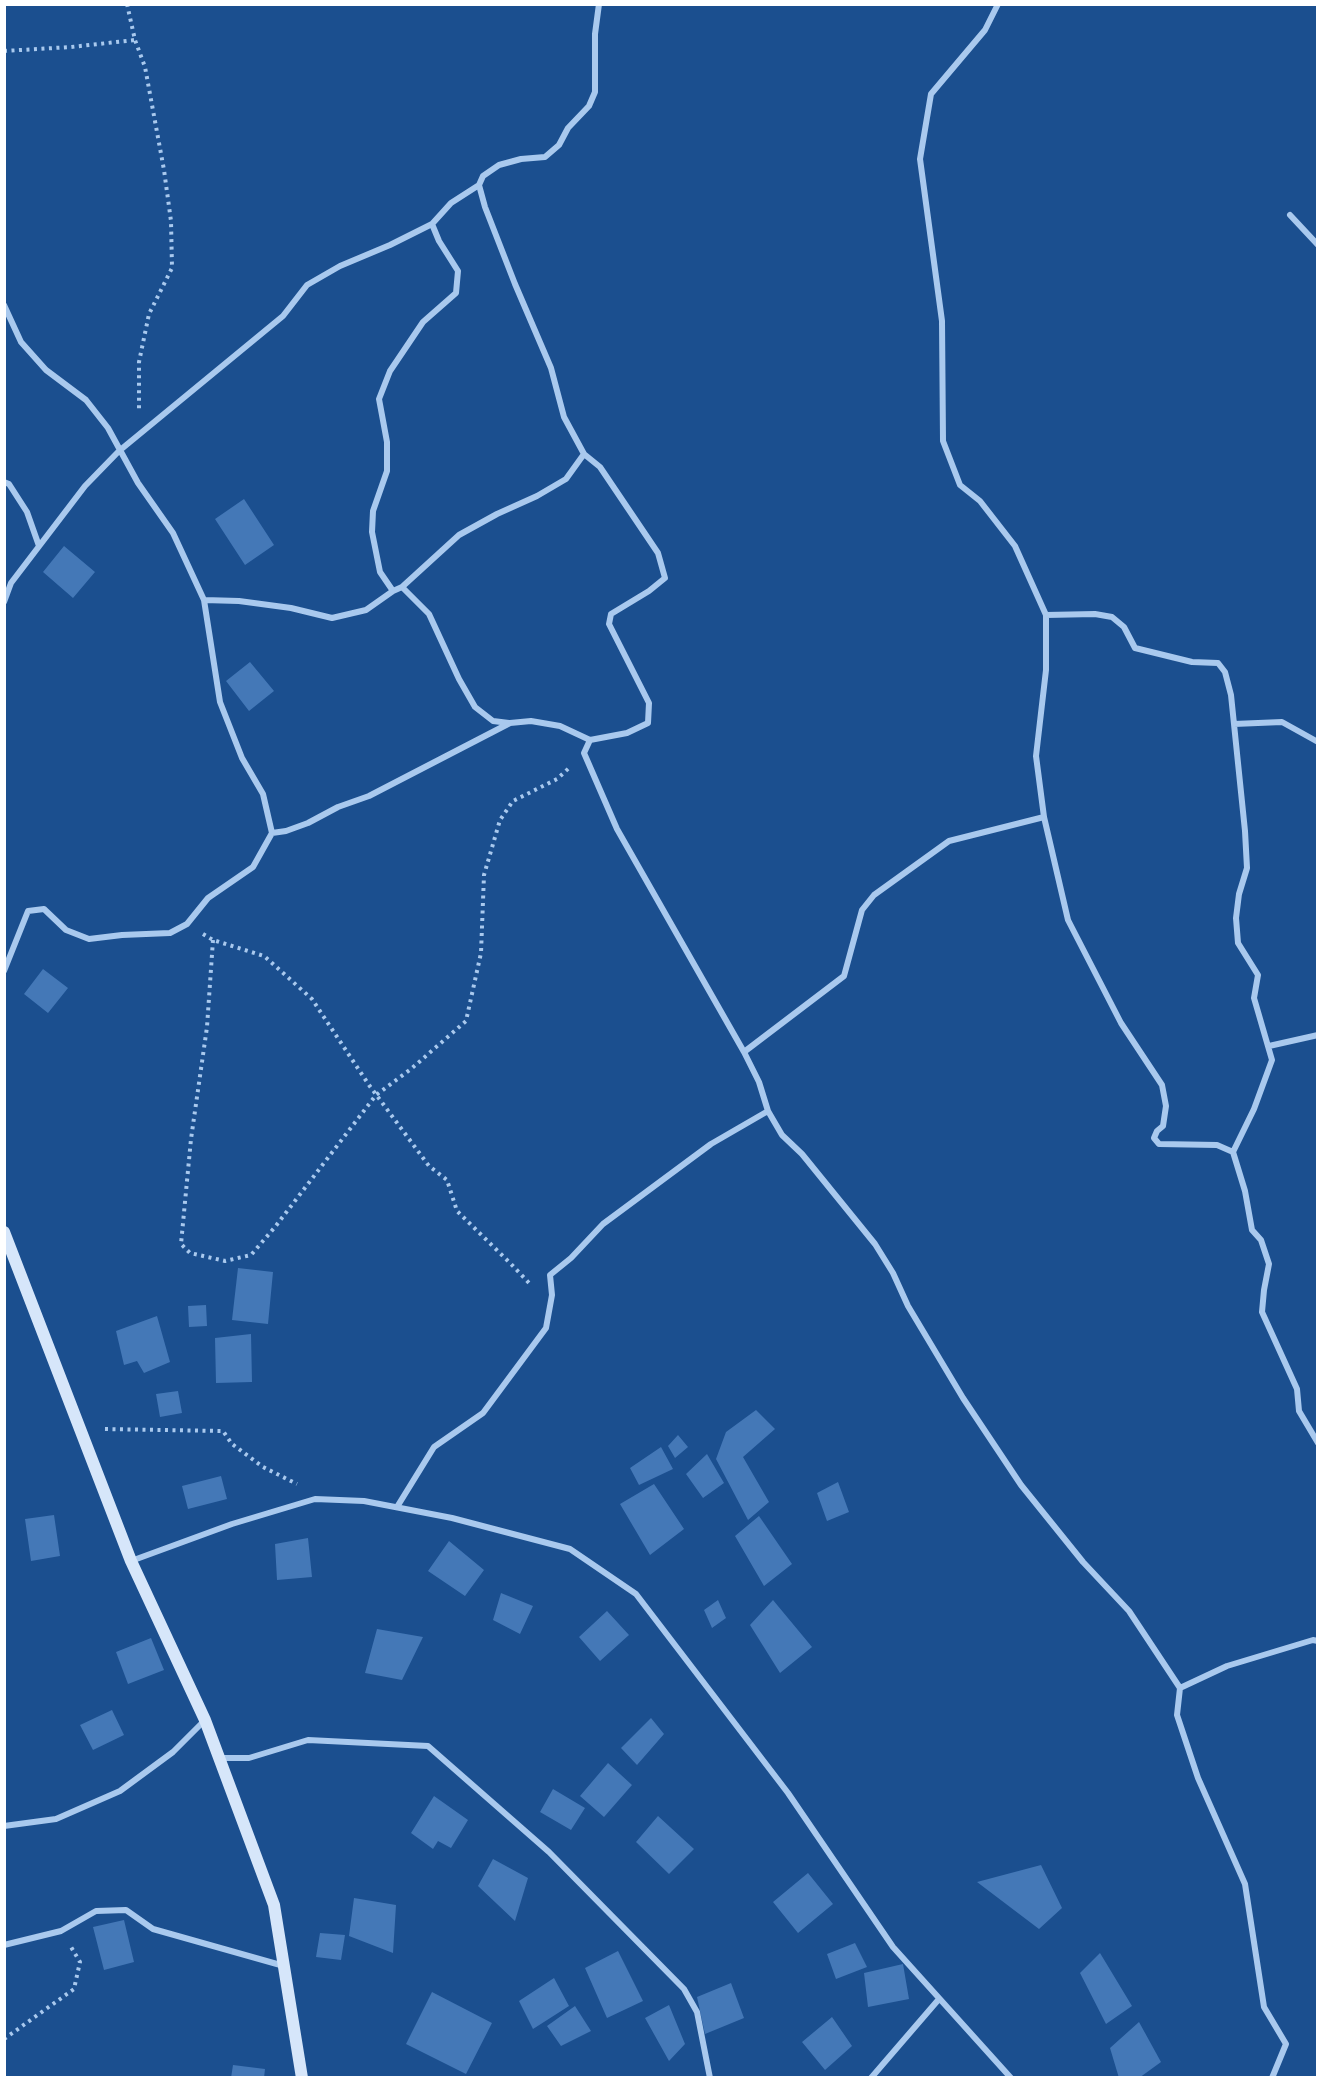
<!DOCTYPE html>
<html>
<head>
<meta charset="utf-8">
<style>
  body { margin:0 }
  #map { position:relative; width:1322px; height:2082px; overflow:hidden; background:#1b4f8f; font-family:"DejaVu Sans",sans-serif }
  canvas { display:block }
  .frame { position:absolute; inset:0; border:6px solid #fff; pointer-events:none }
</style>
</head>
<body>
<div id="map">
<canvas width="1322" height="2082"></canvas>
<div class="frame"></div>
</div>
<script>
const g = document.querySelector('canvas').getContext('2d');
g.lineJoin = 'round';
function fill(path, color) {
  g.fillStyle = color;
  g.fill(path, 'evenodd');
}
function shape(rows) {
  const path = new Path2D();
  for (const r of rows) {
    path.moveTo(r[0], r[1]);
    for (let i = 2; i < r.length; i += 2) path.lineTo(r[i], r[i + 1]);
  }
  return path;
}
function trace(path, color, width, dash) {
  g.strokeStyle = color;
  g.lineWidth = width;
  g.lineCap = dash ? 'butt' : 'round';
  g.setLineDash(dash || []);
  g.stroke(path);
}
fill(shape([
  [244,499,274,545,245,565,215,519],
  [64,546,95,572,73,598,43,572],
  [250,662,274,691,249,711,226,681],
  [43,969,68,988,48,1013,24,994],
  [238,1268,273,1272,268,1324,232,1320],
  [206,1305,207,1326,189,1327,188,1306],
  [157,1316,170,1362,144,1373,137,1361,124,1365,116,1331],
  [251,1334,252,1382,216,1383,215,1338],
  [178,1391,182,1413,160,1417,156,1394],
  [756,1410,775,1429,743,1457,769,1502,748,1520,716,1459,726,1432],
  [678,1435,688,1447,675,1458,668,1446],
  [661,1447,673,1469,639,1485,630,1468],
  [707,1454,724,1483,703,1498,686,1474],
  [221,1476,227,1499,188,1509,182,1486],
  [838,1482,849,1512,827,1521,817,1493],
  [654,1484,684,1529,650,1555,620,1504],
  [54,1515,60,1556,31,1561,25,1519],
  [759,1516,792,1564,764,1586,735,1536],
  [308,1538,312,1577,277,1580,275,1544],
  [449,1541,484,1570,465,1596,428,1571],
  [501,1593,533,1606,520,1634,493,1620],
  [718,1600,726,1618,712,1628,704,1610],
  [773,1600,812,1647,780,1673,750,1625],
  [607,1611,629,1635,600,1661,579,1637],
  [377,1629,423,1637,402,1680,365,1673],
  [151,1638,164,1670,128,1684,116,1652],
  [112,1710,124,1735,93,1750,80,1725],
  [651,1718,664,1734,637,1765,621,1748],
  [608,1763,632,1785,604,1817,580,1796],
  [553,1789,585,1808,571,1830,540,1812],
  [434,1796,468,1820,451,1848,438,1841,433,1849,411,1833],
  [658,1816,694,1849,669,1874,636,1842],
  [493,1859,528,1878,515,1921,478,1886],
  [1041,1865,1062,1908,1039,1929,977,1882],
  [808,1873,833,1904,798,1933,773,1902],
  [354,1898,396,1905,393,1953,349,1936],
  [124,1920,134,1962,104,1970,93,1927],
  [320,1933,345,1935,341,1960,316,1957],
  [855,1943,867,1967,836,1979,827,1954],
  [618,1951,643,2001,607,2018,585,1968],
  [1100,1953,1132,2006,1106,2024,1080,1973],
  [903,1964,909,1999,868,2007,864,1973],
  [554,1978,569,2006,533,2029,519,2001],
  [731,1983,744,2018,705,2034,697,1997],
  [432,1992,492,2023,466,2074,406,2044],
  [669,2005,685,2044,669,2061,645,2018],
  [575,2006,591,2031,561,2046,547,2026],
  [832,2017,852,2046,825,2070,802,2042],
  [1139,2022,1161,2062,1139,2078,1119,2078,1110,2048],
  [233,2065,265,2069,264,2078,231,2078]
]), '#4478b7');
trace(shape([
  [127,4,135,40,145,67,164,170,171,221,172,268,149,314,139,362,139,409],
  [4,51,71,47,135,40],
  [203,934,213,940,264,956,312,999,369,1085,429,1166,447,1180,457,1211,511,1264,530,1284],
  [213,940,207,1027,191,1139,181,1244,190,1253,225,1261,251,1255,275,1227,376,1095,411,1069,466,1021,481,953,484,875,500,820,513,801,557,779,569,768],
  [105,1429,223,1431,232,1444,263,1467,297,1484],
  [4,2039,74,1989,80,1962,71,1947]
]), '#a9c9ee', 4, [3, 4.5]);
trace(shape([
  [599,4,595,34,595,92,589,106,568,128,559,145,545,157,521,159,499,165,483,176,479,185,485,207,515,284,551,368,564,417,584,454,600,467,658,553,665,578,649,591,611,614,609,624,649,703,648,723,627,733,590,740,584,753,617,829,744,1052,759,1082,768,1111,782,1135,802,1154,875,1244,893,1273,908,1306,963,1398,1021,1485,1083,1562,1129,1611,1180,1688,1177,1715,1198,1778,1245,1884,1264,2007,1286,2044,1272,2078],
  [998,4,985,30,931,94,920,159,942,321,943,441,960,485,980,501,1015,546,1046,615,1046,670,1036,756,1044,817,1068,920,1121,1023,1162,1085,1166,1106,1163,1126,1157,1131,1154,1138,1159,1144,1217,1145,1233,1152,1245,1191,1252,1230,1261,1240,1269,1264,1264,1290,1262,1312,1297,1389,1299,1411,1318,1443],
  [1290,215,1318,245],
  [4,305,21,342,46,370,86,400,108,428,138,483,173,533,204,600,220,702,242,758,263,794,272,833],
  [4,482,9,484,27,512,39,546],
  [402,587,429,614,459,679,475,707,493,721,509,723],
  [393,591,380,572,372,532,373,511,387,471,387,442,379,399,390,371,423,322,456,293,458,271,439,241,432,224],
  [204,600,239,601,291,608,332,618,366,610,393,591,402,587,459,535,497,514,537,496,566,479,584,454],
  [4,602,11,583,85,486,119,451,283,316,307,285,340,266,390,245,432,224,451,203,479,185],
  [1046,615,1095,614,1112,617,1124,627,1135,648,1192,662,1218,663,1225,672,1231,695,1245,831,1247,868,1239,894,1236,918,1238,943,1258,975,1254,998,1272,1060,1254,1109,1233,1152],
  [1234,724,1282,722,1318,742],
  [4,971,28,911,44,909,66,930,89,939,122,935,170,933,187,924,208,898,253,867,272,833,286,831,308,823,338,807,369,796,510,723,531,721,560,726,590,740],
  [1269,1046,1318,1035],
  [744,1052,844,976,862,910,874,895,949,841,1044,817],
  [397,1507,434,1447,483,1413,546,1328,552,1295,550,1275,571,1258,603,1224,711,1144,768,1111],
  [131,1561,232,1524,315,1499,364,1501,452,1518,570,1549,636,1594,788,1793,893,1947,1011,2078],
  [1180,1688,1227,1666,1313,1640,1318,1641],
  [220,1758,249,1758,308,1740,428,1746,549,1852,684,1989,697,2012,710,2078],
  [4,1826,56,1819,120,1791,173,1752,204,1721],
  [4,1945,61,1931,96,1911,126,1910,153,1929,284,1966],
  [871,2078,939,1999]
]), '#a9c9ee', 6);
trace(shape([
  [4,1232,131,1561,205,1720,274,1905,302,2078]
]), '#d6e6fa', 12);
</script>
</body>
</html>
